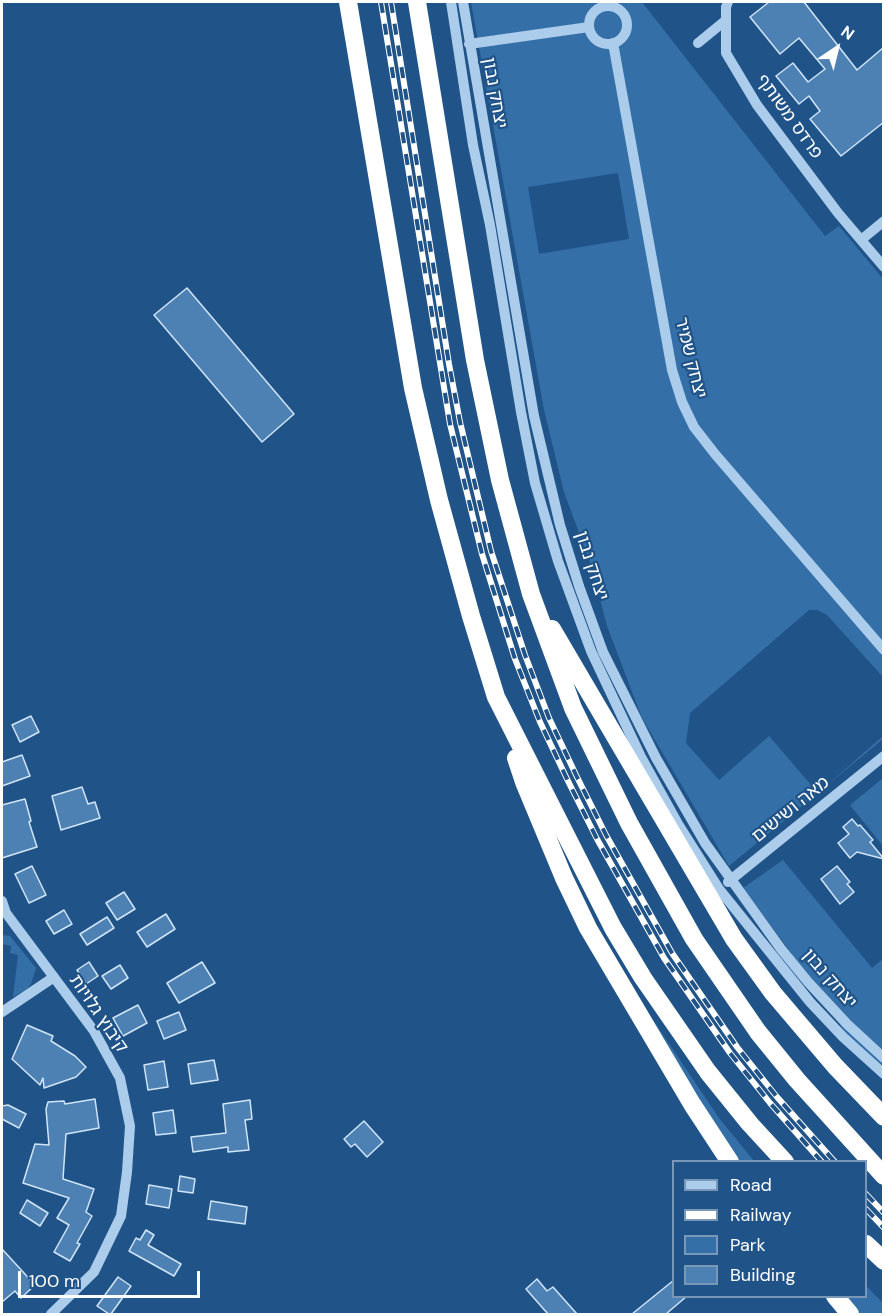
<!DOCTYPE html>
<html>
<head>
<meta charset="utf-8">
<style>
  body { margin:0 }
  #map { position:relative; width:885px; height:1316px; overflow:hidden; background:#205489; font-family:"DM Sans",sans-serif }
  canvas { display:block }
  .frame { position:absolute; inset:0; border:3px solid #fff; pointer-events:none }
  .legend { position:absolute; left:672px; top:1160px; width:195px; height:138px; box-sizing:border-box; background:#205489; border:2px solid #7998b8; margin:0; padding:8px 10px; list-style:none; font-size:18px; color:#fff }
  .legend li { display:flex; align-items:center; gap:12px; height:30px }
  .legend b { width:30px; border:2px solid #7998b8 }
  .north { position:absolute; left:807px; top:18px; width:60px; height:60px; -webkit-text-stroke:4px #205489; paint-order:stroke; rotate:35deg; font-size:16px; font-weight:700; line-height:24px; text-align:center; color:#fff }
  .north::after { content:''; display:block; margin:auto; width:21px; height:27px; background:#fff; clip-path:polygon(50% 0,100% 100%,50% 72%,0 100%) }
  .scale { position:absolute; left:18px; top:1271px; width:182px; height:27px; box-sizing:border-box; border:3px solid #fff; border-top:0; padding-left:8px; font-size:18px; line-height:21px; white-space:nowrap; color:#fff; -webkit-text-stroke:4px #205489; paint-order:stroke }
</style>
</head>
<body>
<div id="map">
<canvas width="885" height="1316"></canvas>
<div class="frame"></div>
<ul class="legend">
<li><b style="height:8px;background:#accceb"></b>Road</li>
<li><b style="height:8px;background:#fff"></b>Railway</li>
<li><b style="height:16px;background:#346fa7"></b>Park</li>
<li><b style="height:16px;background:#4d81b3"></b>Building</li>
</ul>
<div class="north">N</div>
<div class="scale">100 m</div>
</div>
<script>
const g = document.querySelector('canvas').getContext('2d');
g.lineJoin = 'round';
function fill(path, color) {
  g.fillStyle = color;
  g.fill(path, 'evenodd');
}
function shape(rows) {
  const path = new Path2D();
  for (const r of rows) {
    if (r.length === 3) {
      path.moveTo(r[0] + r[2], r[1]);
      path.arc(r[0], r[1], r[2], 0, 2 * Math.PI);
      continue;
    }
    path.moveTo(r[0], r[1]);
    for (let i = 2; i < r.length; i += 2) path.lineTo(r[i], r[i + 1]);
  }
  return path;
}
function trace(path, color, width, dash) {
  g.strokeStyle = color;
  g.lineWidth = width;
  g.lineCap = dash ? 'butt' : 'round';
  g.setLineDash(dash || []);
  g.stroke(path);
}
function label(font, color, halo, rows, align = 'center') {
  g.font = font + ' "DM Sans","Noto Sans Hebrew",sans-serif';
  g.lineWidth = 4.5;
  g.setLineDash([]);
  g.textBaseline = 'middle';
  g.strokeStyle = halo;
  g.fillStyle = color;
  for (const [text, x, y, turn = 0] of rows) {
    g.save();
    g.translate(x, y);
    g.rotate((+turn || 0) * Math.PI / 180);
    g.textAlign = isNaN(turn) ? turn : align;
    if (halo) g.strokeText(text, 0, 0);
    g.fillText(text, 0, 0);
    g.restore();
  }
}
fill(shape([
  [471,2,642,2,825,236,839,226,883,279,883,677,827,615,817,610,809,610,690,713,686,743,719,780,769,736,818,793,883,736,883,739,729,866,642,718,607,626,592,568,564,492,544,410],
  [618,173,629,239,539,254,528,187],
  [883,778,883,846,850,805],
  [783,860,872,968,883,959,883,1076,862,1057,789,950,743,888],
  [2,935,10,936,36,968,31,984,27,989,13,997,18,955,10,953,11,946,2,944],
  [641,1002,719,1118,754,1161,739,1161,698,1100],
  [866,1286,883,1303,883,1314,860,1314,845,1297,866,1296]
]), '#346fa7');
const building = shape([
  [769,2,804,2,857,70,884,47,884,122,841,156,810,119,820,111,809,96,799,104,776,76,793,63,808,82,825,69,799,38,780,54,750,17,769,2],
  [187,288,294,414,262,442,154,315,187,288],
  [31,716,39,732,20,742,12,725,31,716],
  [22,755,30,776,2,786,2,762,22,755],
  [82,787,88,804,95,802,100,818,61,830,52,796,82,787],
  [25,799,31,821,29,822,37,847,2,858,2,805,25,799],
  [852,819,858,826,860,825,873,840,870,842,884,859,857,852,850,858,838,843,849,834,843,827,852,819],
  [32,866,46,895,29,903,15,874,32,866],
  [837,866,850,882,847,884,854,892,840,904,821,879,837,866],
  [124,892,135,909,117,920,106,903,124,892],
  [64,910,72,924,54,934,46,921,64,910],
  [166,914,175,929,147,947,137,932,166,914],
  [107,917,114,928,87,945,80,934,107,917],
  [89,962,98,976,86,984,77,970,89,962],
  [202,962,215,983,179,1003,167,983,202,962],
  [120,965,128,978,111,989,102,976,120,965],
  [138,1005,147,1023,123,1036,113,1018,138,1005],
  [179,1012,186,1030,164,1039,157,1021,179,1012],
  [27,1025,53,1036,51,1041,75,1056,86,1067,76,1077,44,1088,43,1078,40,1085,12,1059,27,1025],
  [214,1060,218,1080,191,1084,188,1064,214,1060],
  [164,1061,168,1087,148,1090,144,1065,164,1061],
  [95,1099,99,1128,66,1134,63,1179,94,1189,86,1212,92,1216,77,1243,80,1244,70,1261,54,1252,69,1225,57,1218,69,1198,23,1183,35,1144,49,1145,46,1109,48,1102,64,1101,65,1104,95,1099],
  [250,1100,252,1119,245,1120,249,1150,228,1152,228,1147,193,1152,191,1137,226,1133,223,1104,250,1100],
  [8,1105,26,1114,19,1128,2,1119,2,1106,8,1105],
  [173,1110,176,1133,156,1135,153,1113,173,1110],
  [364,1121,383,1142,367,1157,355,1144,351,1147,344,1139,364,1121],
  [180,1176,195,1179,193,1193,178,1191,180,1176],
  [149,1185,172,1189,169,1208,146,1204,149,1185],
  [27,1200,48,1213,40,1226,20,1213,27,1200],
  [211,1201,247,1207,245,1224,208,1219,211,1201],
  [146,1230,154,1235,148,1245,181,1264,174,1276,129,1251,136,1238,140,1240,146,1230],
  [2,1249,35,1285,21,1298,15,1291,2,1302,2,1249],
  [118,1277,131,1286,111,1314,109,1314,97,1306,118,1277],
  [537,1279,547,1291,553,1287,577,1314,548,1314,526,1289,537,1279],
  [674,1280,674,1296,687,1296,666,1314,632,1314,674,1280]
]);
fill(building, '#4d81b3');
trace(building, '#d0e5f8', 1.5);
trace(shape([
  [451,2,473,145,490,225,521,412,535,483,558,561,591,651,641,757,678,824,719,889,810,1002,843,1037,884,1074],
  [463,2,534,416,560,525,579,586,603,652,656,758,705,843,781,949,808,982,847,1024,884,1058],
  [728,2,726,7,726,53,757,105,838,213,884,267],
  [608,25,19],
  [613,43,672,370,682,402,694,427,715,454,884,650],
  [698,43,726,20],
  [469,44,589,27],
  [861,240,884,221],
  [728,882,884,756],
  [2,901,6,913,94,1031,120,1078,130,1126,127,1172,121,1216,94,1272,51,1314],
  [2,1012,54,977]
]), '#accceb', 10);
trace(shape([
  [348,2,413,388,439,500,471,616,496,697,613,928,643,978,708,1072,750,1124,785,1162],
  [417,2,475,360,500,480,531,594,573,708,629,823,694,939,758,1032,797,1080,884,1176],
  [552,629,734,939,773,993,835,1066,884,1117],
  [516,758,524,782,564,878,588,928,692,1104,730,1162],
  [866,1244,884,1261],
  [835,1296,850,1314]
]), '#fff', 18);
const rail = shape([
  [381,2,450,424,482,554,515,659,540,722,568,781,597,839,664,958,730,1053,770,1103,822,1162],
  [391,2,449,364,460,422,491,551,525,655,549,718,577,777,606,835,672,953,737,1047,777,1097,835,1162],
  [866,1194,884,1213],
  [866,1209,884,1228]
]);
trace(rail, '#fff', 6);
trace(rail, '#205489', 4, [11]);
label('18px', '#fff', '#205489', [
  ["יצחק נבון",494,93,80],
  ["פרדס משותף",789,117,54],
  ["יצחק שמיר",690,358,76],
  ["יצחק נבון",591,566,72],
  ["מאה ושישים",791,810,-39],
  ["יצחק נבון",829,979,49],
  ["קיבוץ גלויות",98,1014,56]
]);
</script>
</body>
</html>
